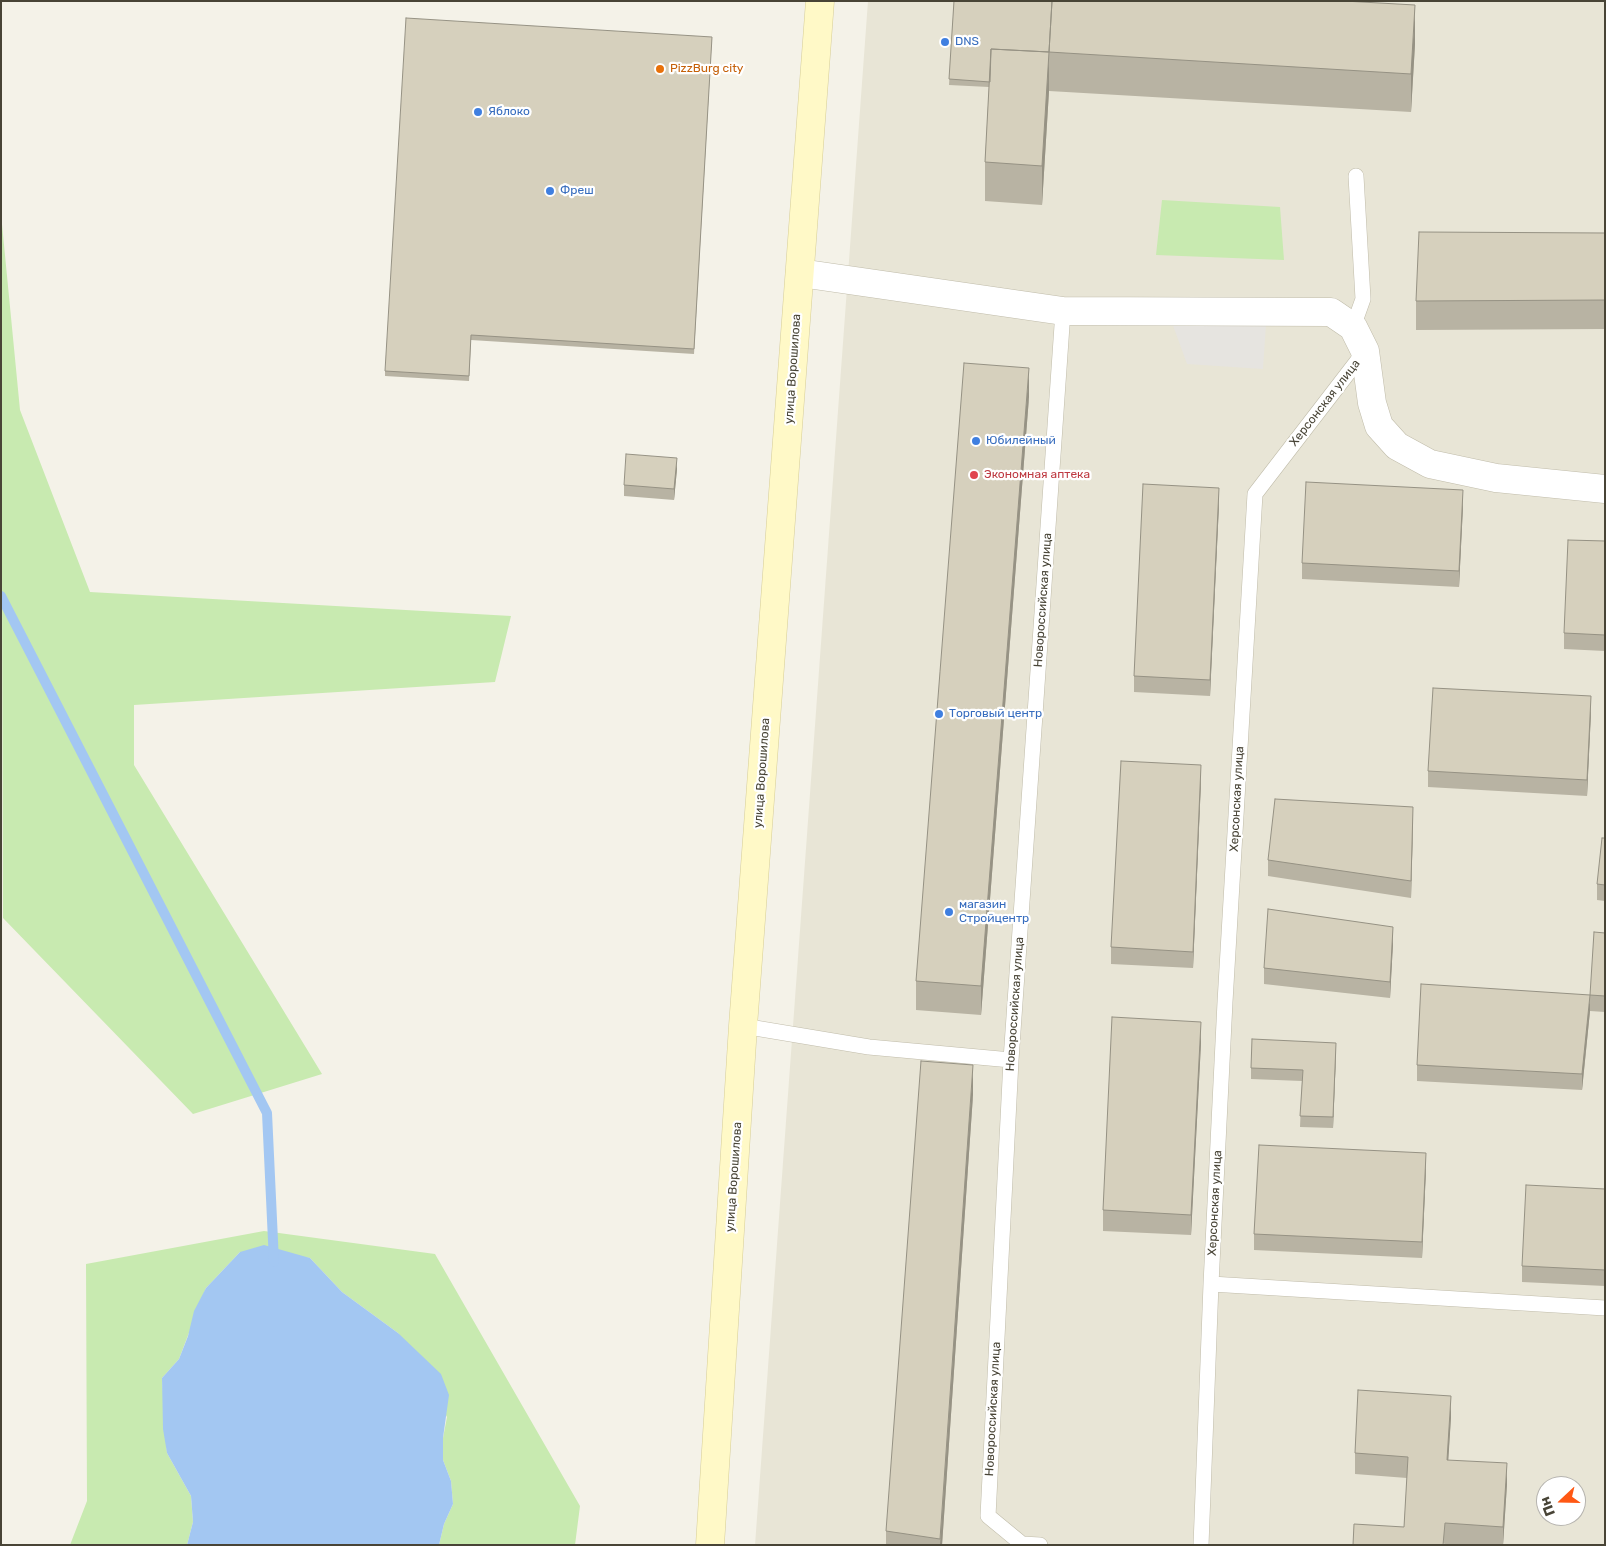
<!DOCTYPE html>
<html>
<head>
<meta charset="utf-8">
<style>
  body { margin:0 }
  #map { position:relative; width:1606px; height:1546px; overflow:hidden; background:#f4f2e8; font-family:Rubik,sans-serif }
  canvas { display:block }
  .frame { position:absolute; inset:0; border:2px solid #484436; pointer-events:none }
  .north { position:absolute; left:1536px; top:1476px; width:50px; height:50px; box-sizing:border-box; background:#fff; border:1px solid #b6b4af; border-radius:50%; rotate:249deg; font-size:14px; font-weight:700; line-height:20px; text-align:center; color:#484436 }
  .north::after { content:''; display:block; margin:auto; width:18px; height:22px; background:#ff5814; clip-path:polygon(50% 0,100% 100%,50% 72%,0 100%) }
</style>
</head>
<body>
<div id="map">
<canvas width="1606" height="1546"></canvas>
<div class="frame"></div>
<div class="north">Пн</div>
</div>
<script>
const g = document.querySelector('canvas').getContext('2d');
g.lineJoin = 'round';
function fill(path, color) {
  g.fillStyle = color;
  g.fill(path, 'evenodd');
}
function shape(rows) {
  const path = new Path2D();
  for (const r of rows) {
    path.moveTo(r[0], r[1]);
    for (let i = 2; i < r.length; i += 2) path.lineTo(r[i], r[i + 1]);
  }
  return path;
}
function trace(path, color, width, dash) {
  g.strokeStyle = color;
  g.lineWidth = width;
  g.lineCap = dash ? 'butt' : 'round';
  g.setLineDash(dash || []);
  g.stroke(path);
}
function label(font, color, halo, rows, align = 'center') {
  g.font = font + ' Rubik,sans-serif';
  g.lineWidth = 4.5;
  g.setLineDash([]);
  g.textBaseline = 'middle';
  g.strokeStyle = halo;
  g.fillStyle = color;
  for (const [text, x, y, turn = 0] of rows) {
    g.save();
    g.translate(x, y);
    g.rotate((+turn || 0) * Math.PI / 180);
    g.textAlign = isNaN(turn) ? turn : align;
    if (halo) g.strokeText(text, 0, 0);
    g.fillText(text, 0, 0);
    g.restore();
  }
}
fill(shape([
  [868,1,1605,1,1605,1545,755,1545],
  [1546,1486,1576,1486,1576,1516,1546,1516]
]), '#e8e5d6');
fill(shape([
  [1162,200,1280,207,1284,260,1156,255],
  [1,214,20,410,90,592,511,616,495,682,134,705,134,765,322,1074,193,1114,3,918],
  [264,1231,435,1254,580,1506,575,1545,439,1545,444,1524,453,1504,451,1481,443,1460,443,1438,447,1417,398,1333,342,1292,310,1258,240,1252,206,1288,179,1359,162,1378,167,1453,191,1496,193,1522,187,1545,70,1545,87,1501,86,1264]
]), '#c8eab0');
fill(shape([
  [1171,320,1266,325,1263,369,1187,364]
]), '#e6e4e0');
fill(shape([
  [264,1245,310,1258,342,1292,398,1333,441,1374,449,1395,443,1438,443,1460,451,1481,453,1504,444,1524,439,1545,187,1545,193,1522,191,1496,167,1453,163,1429,162,1378,179,1359,188,1336,194,1311,206,1288,240,1252]
]), '#a3c7f2');
trace(shape([
  [1,596,267,1113,274,1262]
]), '#a3c7f2', 10);
const lane = shape([
  [1353,327,1363,299,1356,176],
  [743,1026,869,1047,1011,1060],
  [1211,1284,1605,1308],
  [1040,1545,1022,1544,988,1516,1011,1060,1063,311],
  [1201,1545,1211,1284,1225,1002,1255,494,1365,351]
]);
const street = shape([
  [800,273,1063,311,1331,312,1353,327,1365,351,1372,403,1379,426,1397,446,1430,464,1496,478,1605,489]
]);
const secondary = shape([
  [710,1545,743,1026,820,1]
]);
trace(lane, '#c0bcaa', 16);
trace(street, '#c0bcaa', 29);
trace(secondary, '#d6cd97', 29);
trace(lane, '#fff', 15);
trace(street, '#fff', 28);
trace(secondary, '#fff9c7', 28);
fill(shape([
  [954,1,1415,44,1411,112,1049,91,1042,205,985,201,985,162,989,87,949,85],
  [712,37,694,354,471,340,469,381,385,376,385,371],
  [1605,233,1605,329,1416,330,1416,301],
  [1029,397,981,1015,916,1010,916,981],
  [677,469,674,500,624,496,624,485],
  [1219,504,1210,696,1134,692,1134,676],
  [1463,506,1459,587,1302,579,1302,563],
  [1605,541,1605,651,1564,649,1564,633],
  [1591,712,1587,796,1428,787,1428,771],
  [1201,781,1193,968,1111,964,1111,947],
  [1413,823,1411,898,1268,876,1268,860],
  [1605,838,1605,901,1597,900,1597,884],
  [1605,933,1605,1012,1590,1011,1590,995],
  [1393,943,1390,998,1264,984,1264,968],
  [1590,1011,1582,1090,1417,1081,1417,1065],
  [1201,1043,1191,1235,1103,1231,1103,1210],
  [1336,1054,1333,1128,1300,1127,1302,1081,1251,1079,1251,1068],
  [973,1095,942,1545,886,1545,886,1531],
  [1426,1169,1422,1258,1254,1250,1254,1234],
  [1605,1189,1605,1286,1522,1282,1522,1266],
  [1451,1417,1448,1460,1507,1484,1503,1545,1445,1544,1404,1527,1407,1478,1355,1474,1355,1453]
]), '#b8b3a3');
fill(shape([
  [1415,5,1415,44,1411,112,1411,74],
  [1049,52,1049,91,1042,205,1042,166],
  [1029,368,1029,397,981,1015,981,986],
  [677,458,677,469,674,500,674,489],
  [1219,488,1219,504,1210,696,1210,680],
  [1463,490,1463,506,1459,587,1459,571],
  [1591,696,1591,712,1587,796,1587,780],
  [1201,765,1201,781,1193,968,1193,952],
  [1413,807,1413,823,1411,898,1411,881],
  [1393,927,1393,943,1390,998,1390,982],
  [1590,995,1590,1011,1582,1090,1582,1074],
  [1201,1022,1201,1043,1191,1235,1191,1215],
  [1336,1043,1336,1054,1333,1128,1333,1117],
  [973,1065,973,1095,942,1545,940,1545],
  [1426,1153,1426,1169,1422,1258,1422,1242],
  [1451,1396,1451,1417,1447,1481,1447,1460],
  [1507,1463,1507,1484,1503,1545,1503,1527]
]), '#969284');
const building = shape([
  [954,1,1052,1,1049,52,991,49,990,82,949,79,954,1],
  [1052,1,1344,1,1415,5,1411,74,1049,52,1042,166,985,162,991,49,1049,52,1052,1],
  [406,18,712,37,694,349,471,335,469,376,385,371,406,18],
  [1419,232,1605,233,1605,300,1416,301,1419,232],
  [964,363,1029,368,981,986,916,981,964,363],
  [626,454,677,458,674,489,624,485,626,454],
  [1306,482,1463,490,1459,571,1302,563,1306,482],
  [1143,484,1219,488,1210,680,1134,676,1143,484],
  [1568,540,1605,541,1605,635,1564,633,1568,540],
  [1433,688,1591,696,1587,780,1428,771,1433,688],
  [1121,761,1201,765,1193,952,1111,947,1121,761],
  [1275,799,1413,807,1411,881,1268,860,1275,799],
  [1602,838,1605,838,1605,885,1597,884,1602,838],
  [1268,909,1393,927,1390,982,1264,968,1268,909],
  [1594,932,1605,933,1605,996,1590,995,1594,932],
  [1421,984,1590,995,1582,1074,1417,1065,1421,984],
  [1112,1017,1201,1022,1191,1215,1103,1210,1112,1017],
  [1252,1039,1336,1043,1333,1117,1300,1116,1303,1070,1251,1068,1252,1039],
  [921,1061,973,1065,940,1539,886,1531,921,1061],
  [1259,1145,1426,1153,1422,1242,1254,1234,1259,1145],
  [1526,1185,1605,1189,1605,1270,1522,1266,1526,1185],
  [1358,1390,1451,1396,1447,1460,1507,1463,1503,1527,1445,1523,1443,1545,1353,1545,1354,1524,1404,1527,1408,1457,1355,1453,1358,1390]
]);
fill(building, '#d6d0bd');
trace(building, '#969284', 1);
for (const [x, y, r, color] of [
  [945,42,5,"#3f7fe0"],
  [660,69,5,"#e8710a"],
  [478,112,5,"#3f7fe0"],
  [550,191,5,"#3f7fe0"],
  [976,441,5,"#3f7fe0"],
  [974,475,5,"#e0444e"],
  [939,714,5,"#3f7fe0"],
  [949,912,5,"#3f7fe0"]
]) {
  const dot = new Path2D();
  dot.arc(x, y, r, 0, 2 * Math.PI);
  g.fillStyle = color;
  g.fill(dot);
  trace(dot, '#fff', 2);
}
label('12px', '#366cbe', '#fff', [
  ["DNS",955,42],
  ["Яблоко",488,112],
  ["Фреш",560,191],
  ["Юбилейный",986,441],
  ["Торговый центр",949,714],
  ["магазин",959,905],
  ["Стройцентр",959,919]
], 'left');
label('12px', '#c56008', '#fff', [
  ["PizzBurg city",670,69]
], 'left');
label('12px', '#484436', '#fff', [
  ["улица Ворошилова",793,369,-86],
  ["Херсонская улица",1325,403,-52],
  ["Новороссийская улица",1043,600,-86],
  ["улица Ворошилова",762,773,-86],
  ["Херсонская улица",1237,799,-87],
  ["Новороссийская улица",1015,1004,-86],
  ["улица Ворошилова",734,1177,-86],
  ["Херсонская улица",1215,1203,-87],
  ["Новороссийская улица",993,1409,-87]
]);
label('12px', '#be3a42', '#fff', [
  ["Экономная аптека",984,475]
], 'left');
</script>
</body>
</html>
